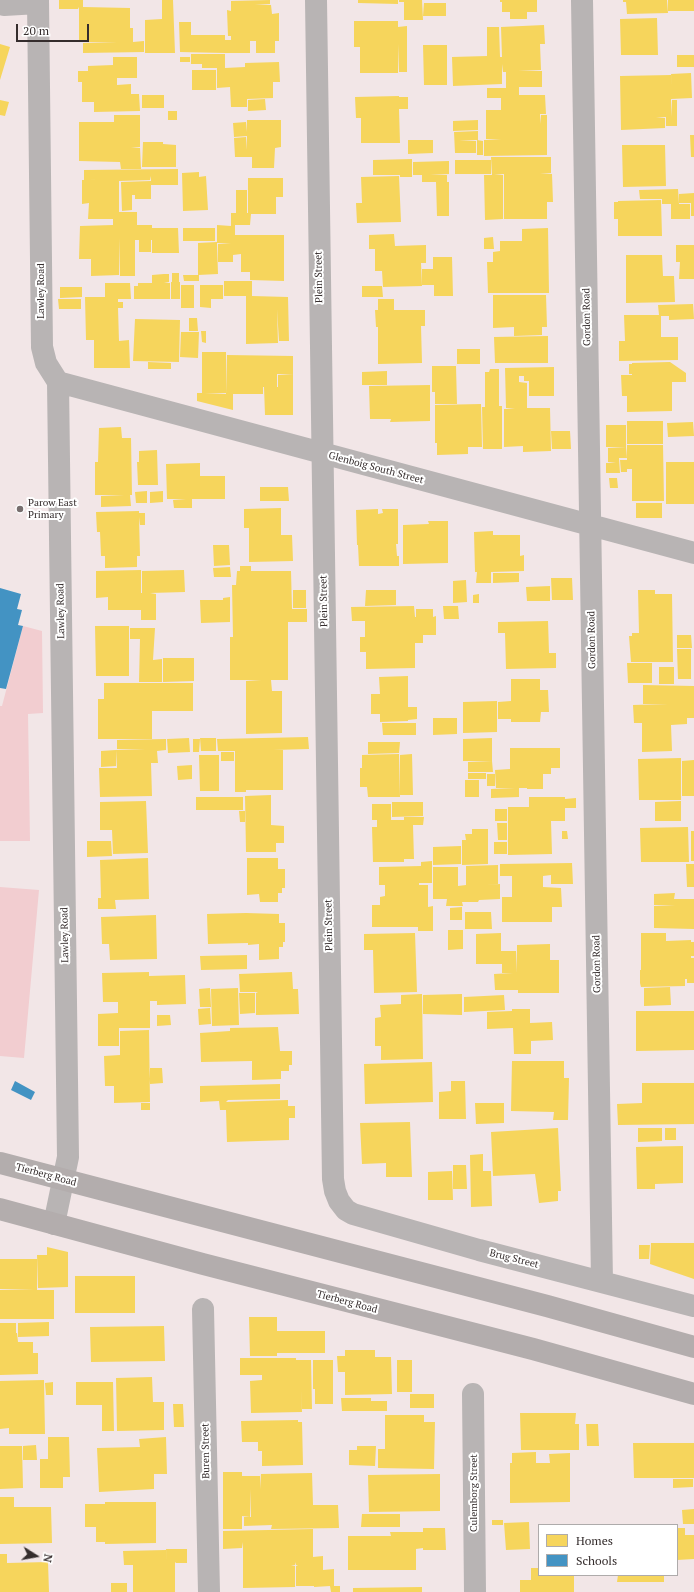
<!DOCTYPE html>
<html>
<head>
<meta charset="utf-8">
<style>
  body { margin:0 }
  #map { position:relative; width:694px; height:1592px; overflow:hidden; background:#f2e6e7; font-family:"PT Serif",serif }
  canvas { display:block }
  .legend { position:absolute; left:538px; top:1524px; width:140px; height:52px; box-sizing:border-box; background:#fff; border:1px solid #aeabab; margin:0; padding:5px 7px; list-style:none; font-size:12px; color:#352d2d }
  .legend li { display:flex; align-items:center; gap:8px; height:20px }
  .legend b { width:20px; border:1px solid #aeabab }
  .north { position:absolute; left:16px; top:1536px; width:40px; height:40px; -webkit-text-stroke:3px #fff; paint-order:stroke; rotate:101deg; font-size:11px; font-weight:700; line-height:16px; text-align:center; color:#352d2d }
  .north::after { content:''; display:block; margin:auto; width:14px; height:18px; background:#352d2d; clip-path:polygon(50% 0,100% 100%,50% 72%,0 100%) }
  .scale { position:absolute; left:16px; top:24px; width:73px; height:18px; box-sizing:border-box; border:2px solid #352d2d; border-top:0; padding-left:5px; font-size:12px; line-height:14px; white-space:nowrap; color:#352d2d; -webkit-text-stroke:3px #fff; paint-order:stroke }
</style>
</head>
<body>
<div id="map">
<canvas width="694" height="1592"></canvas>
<ul class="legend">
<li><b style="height:11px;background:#f6d55c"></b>Homes</li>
<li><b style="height:11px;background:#4393c3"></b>Schools</li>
</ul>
<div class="north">N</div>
<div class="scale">20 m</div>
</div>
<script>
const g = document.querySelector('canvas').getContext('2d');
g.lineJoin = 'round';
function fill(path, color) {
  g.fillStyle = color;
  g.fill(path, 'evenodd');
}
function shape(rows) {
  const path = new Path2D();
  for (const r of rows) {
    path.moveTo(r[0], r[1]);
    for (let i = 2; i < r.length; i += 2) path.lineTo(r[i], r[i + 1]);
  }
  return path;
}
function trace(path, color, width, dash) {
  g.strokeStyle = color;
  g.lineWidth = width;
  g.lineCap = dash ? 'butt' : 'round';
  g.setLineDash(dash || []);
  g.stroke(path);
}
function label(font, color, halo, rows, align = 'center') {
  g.font = font + ' "PT Serif",serif';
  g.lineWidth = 4;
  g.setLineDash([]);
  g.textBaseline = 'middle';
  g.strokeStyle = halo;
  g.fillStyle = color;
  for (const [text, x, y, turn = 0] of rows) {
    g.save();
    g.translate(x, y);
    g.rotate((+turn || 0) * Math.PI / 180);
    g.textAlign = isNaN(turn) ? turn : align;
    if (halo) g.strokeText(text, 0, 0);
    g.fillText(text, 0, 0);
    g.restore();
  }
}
fill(shape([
  [23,626,42,631,43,713,28,714,30,841,0,841,0,706,2,706],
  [0,887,39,890,24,1058,0,1056]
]), '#f2cdd0');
fill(shape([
  [59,0,83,0,83,7,130,8,130,28,133,28,133,42,144,41,144,52,83,53,83,43,117,42,79,42,79,7,78,9,59,9],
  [162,0,173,0,175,53,145,53,145,20,162,19],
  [270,0,270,4,255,5,271,5,272,14,279,13,279,41,275,41,275,53,256,53,256,41,250,41,250,53,225,53,225,40,231,40,231,36,228,36,227,10,231,11,231,18,231,1],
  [358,0,398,0,398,4,358,3],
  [399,0,422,0,423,20,404,20,404,2,399,2],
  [500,0,537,0,537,12,527,12,527,19,510,19,510,12,502,12,502,2,500,2],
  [623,0,667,0,668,13,627,14,626,2,623,2],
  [668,0,694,0,694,11,668,11],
  [424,3,446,3,446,16,423,16],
  [657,18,658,55,621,55,620,19],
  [354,21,398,21,398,27,407,26,407,72,399,72,398,44,398,73,360,73,360,47,354,47],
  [179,22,191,22,191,35,225,35,225,53,180,52],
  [544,25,545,44,540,44,541,70,518,71,542,71,542,87,519,87,519,95,545,95,546,114,540,114,540,124,541,115,547,115,547,155,484,156,484,140,501,140,486,139,486,110,501,110,501,124,501,98,487,98,487,88,506,88,506,72,503,72,502,64,502,84,453,86,452,57,487,56,487,27,499,27,500,57,489,57,502,57,501,27],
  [0,44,10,47,0,80],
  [423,45,447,45,447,85,424,85],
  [191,54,225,54,225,68,245,67,245,63,279,62,280,82,273,82,273,98,247,99,247,107,231,107,230,87,217,88,217,68,202,68,202,64,191,64],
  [677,55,694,55,694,67,677,67],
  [113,57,137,57,137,78,117,78,117,85,131,84,131,94,139,94,140,111,94,112,94,102,82,102,82,82,78,82,78,71,88,71,88,66,113,65],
  [180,57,190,57,190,62,180,62],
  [192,70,216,70,216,90,192,90],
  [691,73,692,98,671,99,671,117,672,100,677,100,677,126,666,126,666,117,656,117,665,118,665,128,621,130,620,76,671,75,672,88,671,74],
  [142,95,164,95,164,108,142,108],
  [399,96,399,97,408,97,408,109,399,109,400,143,361,143,361,118,356,118,355,97],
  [265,99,266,110,248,111,248,100],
  [0,100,9,102,5,116,0,115],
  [168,111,177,111,177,120,168,120],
  [114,115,140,115,140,147,131,148,140,148,141,169,121,169,120,162,79,161,79,122,114,122],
  [247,120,281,120,281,147,275,148,274,168,252,168,252,157,235,157,234,138,246,137,247,150,247,136,234,137,233,123,246,122,247,132],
  [478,120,478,130,453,131,453,121],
  [478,131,478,140,459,140,476,141,476,153,455,153,454,132],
  [690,135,694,135,694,157,691,157],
  [408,140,433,140,433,153,408,154],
  [477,140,483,141,483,155,477,155],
  [143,142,163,142,163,144,176,145,176,167,142,167],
  [622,145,665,145,666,186,623,187],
  [491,157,551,157,551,173,540,173,552,174,553,202,547,202,547,219,504,219,504,174,494,174,503,175,503,219,485,220,484,175,492,175],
  [412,159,412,177,400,177,400,175,373,175,373,160],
  [455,160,491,160,491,174,455,174],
  [449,161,449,174,430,175,447,175,447,182,449,182,449,216,437,216,436,182,422,182,422,175,413,175,413,162],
  [178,169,178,185,151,185,151,199,135,199,135,195,132,195,132,210,122,211,121,182,151,181,151,176,150,180,119,181,119,212,137,212,137,225,152,225,152,228,178,228,179,253,152,253,152,240,135,240,135,276,120,276,119,238,119,275,91,276,91,259,79,259,80,226,113,225,113,219,88,219,89,203,82,204,82,180,119,179,84,180,84,170],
  [199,172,199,177,206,176,208,210,183,211,182,173],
  [399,176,401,222,357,223,356,203,362,203,361,177],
  [248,178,283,178,283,197,276,197,276,214,251,214,250,225,235,225,235,235,284,235,284,281,250,280,250,272,241,272,241,254,233,255,233,262,218,262,218,244,231,243,217,243,218,274,198,275,198,243,217,242,217,225,231,226,231,213,236,213,236,190,247,190,247,213,248,213],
  [678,189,679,204,690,204,690,219,671,219,671,204,662,204,662,199,640,199,639,190],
  [694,193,694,216,691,216,691,203,679,203,679,194],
  [661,200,662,236,618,236,618,219,614,219,614,202,618,202,618,206,618,201],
  [183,228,215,228,215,241,183,241],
  [548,228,549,293,488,293,487,262,493,262,493,252,500,251,500,241,522,241,522,229],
  [394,234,395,246,426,245,426,263,421,263,422,286,383,287,382,271,375,271,375,249,369,249,369,235],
  [493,237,494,249,484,249,484,238],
  [139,240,151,240,151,252,139,252],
  [676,245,694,245,694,279,679,279,680,262,676,262],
  [626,255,662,255,663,276,674,276,675,302,626,303],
  [433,257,452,257,453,296,434,296,434,285,422,285,422,269,433,269],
  [172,273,179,273,179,282,172,282],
  [164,274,169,274,169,282,164,283,170,283,170,299,134,299,134,286,138,286,138,283,152,283,152,275],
  [183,275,199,275,199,281,184,281],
  [224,281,252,281,252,296,288,297,289,341,279,341,277,309,278,343,246,344,246,296,224,296],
  [171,282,180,282,180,299,171,299],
  [105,283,130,283,131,299,118,299,118,302,123,302,123,308,118,308,119,341,129,340,130,368,94,368,94,340,86,340,85,297,105,297],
  [181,285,194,285,194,308,181,308],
  [200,285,223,285,223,299,211,299,211,308,200,307],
  [362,286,382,286,383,297,362,297],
  [60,287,82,287,82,297,60,298],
  [493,295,546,295,547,327,542,327,542,335,514,336,514,327,493,328],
  [58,299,81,299,81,309,59,309],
  [378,299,394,299,394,310,425,310,425,326,421,326,422,363,378,364,378,327,376,327,375,310,378,310],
  [693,304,694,319,669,320,669,316,661,316,661,337,678,337,678,360,619,361,619,341,625,341,624,315,659,315,658,305],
  [189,318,197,318,198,331,189,331],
  [135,319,180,320,179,362,133,361],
  [201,331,206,331,206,343,202,342],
  [181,332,199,332,198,358,180,357],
  [548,336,548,363,495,363,494,337],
  [457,349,480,349,480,364,457,364],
  [202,352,226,352,226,393,205,394,226,394,227,355,293,356,293,374,277,374,277,387,263,387,263,394,233,394,233,410,197,401,197,393,202,393],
  [148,362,171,363,171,369,148,369],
  [670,362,686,373,686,382,672,382,672,411,627,412,627,396,622,396,621,375,632,375,632,374,629,374,629,364,632,364,632,363],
  [432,366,456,366,457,404,435,404,435,392,432,392],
  [554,367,554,396,529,396,529,381,524,381,524,376,519,376,519,382,527,383,527,408,550,408,551,451,523,452,523,446,504,447,504,409,515,409,506,408,505,368],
  [490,369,499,369,499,406,502,406,502,449,483,449,482,407,485,407,485,372,489,372],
  [387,371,387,385,362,385,362,372],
  [293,374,293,415,265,415,264,387,280,387,278,387,278,375],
  [430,385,430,421,390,422,391,419,370,419,369,386],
  [481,404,482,447,462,447,468,447,468,454,437,455,437,443,435,443,435,405],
  [627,421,663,421,663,444,627,444],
  [693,422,694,436,668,437,667,423],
  [606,425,626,425,626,447,606,447],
  [121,427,122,438,131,438,132,495,130,495,131,506,101,507,101,496,124,495,95,495,95,462,98,462,99,428],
  [551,431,570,431,571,449,552,449],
  [627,445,663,445,664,501,632,501,632,469,627,469,627,472,621,472,620,460,627,460],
  [626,447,627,458,619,458,620,473,606,473,606,463,616,463,608,462,608,448],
  [157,450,158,485,138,485,137,462,139,462,139,451],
  [666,462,694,462,694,504,666,504],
  [200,463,200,476,225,476,225,499,192,499,192,508,174,508,173,500,186,499,167,499,166,464],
  [609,478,617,478,618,488,610,488],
  [260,487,288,487,289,501,260,501],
  [147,491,147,503,136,503,135,492],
  [163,491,163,502,150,503,150,492],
  [636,503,662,503,662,518,636,518],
  [281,508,281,535,292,535,293,561,249,562,249,528,244,528,244,509],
  [378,509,378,514,383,513,382,509,398,509,398,544,396,544,397,556,399,556,399,566,359,566,358,545,357,545,356,510],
  [139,511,139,513,145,513,145,525,140,525,139,517,140,556,137,556,137,567,105,568,105,556,101,556,100,532,97,532,96,512],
  [428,521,448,521,448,563,403,564,403,525,429,524],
  [493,531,493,535,520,535,520,556,524,555,524,571,491,572,491,583,476,583,477,572,475,572,474,532],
  [213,545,229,545,230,565,214,566],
  [240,566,251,566,251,571,291,571,292,609,307,609,307,622,288,622,288,680,271,680,272,691,282,691,282,733,246,734,246,681,261,680,230,680,230,637,233,637,232,585,236,585,237,571,240,571],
  [230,567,231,577,214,577,213,568],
  [141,570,141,593,142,593,142,571,184,570,185,592,150,593,156,594,156,620,141,620,141,610,108,610,108,597,96,598,96,571],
  [493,573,519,573,519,582,493,583],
  [551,578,572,578,573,600,552,600],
  [466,580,467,602,453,603,453,581],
  [550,586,550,601,527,601,526,587],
  [293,590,306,590,306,608,293,608],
  [366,590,396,590,396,605,365,606],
  [638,590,655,590,655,594,672,594,673,662,631,662,629,636,632,636,632,633,639,633],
  [479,594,479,603,473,603,473,595],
  [230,597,230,622,201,623,200,600,223,600,223,598],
  [414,606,415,617,416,617,416,609,433,609,433,617,436,616,436,635,423,635,423,643,415,643,415,668,366,669,366,652,360,652,360,637,365,637,365,621,352,621,351,607],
  [443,606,458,606,459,619,444,619],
  [548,621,549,653,556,653,556,668,506,669,505,633,498,633,498,622],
  [95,626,129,626,129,676,96,676],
  [130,628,155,628,153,660,162,659,162,682,139,682,140,639,130,639],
  [677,635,691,635,692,648,677,648],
  [677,649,691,649,691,679,678,679],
  [163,658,194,658,194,681,163,682],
  [627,663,652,663,652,683,628,683],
  [659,667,674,667,674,684,659,684],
  [408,676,408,707,417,707,417,719,408,720,408,721,380,722,380,714,371,714,371,694,380,694,379,677],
  [511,679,540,679,540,690,548,690,549,712,541,712,540,722,511,722,511,719,498,719,498,702,511,701],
  [104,683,193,683,193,711,152,711,152,739,98,739,98,699,104,699],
  [643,685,694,686,694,718,687,718,687,724,671,725,672,751,642,752,642,723,634,723,633,705,668,704,643,704],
  [497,701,497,732,463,733,463,702],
  [433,718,457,718,457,734,433,735],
  [382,723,416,723,416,735,383,735],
  [308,737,309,749,273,750,283,750,283,790,246,790,246,792,235,792,235,751,218,751,217,739],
  [189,738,190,752,168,753,167,739],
  [200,738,216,738,216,751,201,751],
  [492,738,492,761,463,761,463,739],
  [166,739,166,750,157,751,158,763,151,763,152,796,100,797,99,768,117,768,116,750,145,749,117,749,117,740],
  [193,739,200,739,199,752,193,752],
  [368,742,400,742,399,753,368,754],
  [510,748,560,748,560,768,551,768,551,774,543,774,543,789,527,789,527,788,519,788,519,797,491,798,491,789,515,788,496,788,495,770,510,769],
  [116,750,116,766,101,767,101,751],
  [221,752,234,752,234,761,221,761],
  [399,754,400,797,368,797,367,787,360,787,360,768,362,768,362,755],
  [412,754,413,795,400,795,400,755],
  [199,755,219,755,219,791,200,791],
  [681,758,681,800,639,800,638,759],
  [694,760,694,796,682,796,682,761],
  [492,761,493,772,468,772,468,762],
  [192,765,192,779,178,780,177,766],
  [468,773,486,773,486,779,468,779],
  [487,774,495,774,495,786,487,786],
  [465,780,479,780,479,797,465,797],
  [271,795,271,825,284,826,284,843,276,843,276,852,246,852,245,796],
  [196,797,243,797,243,810,196,810],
  [529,797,565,797,565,799,576,798,576,808,565,808,565,821,551,821,552,854,508,855,508,807,529,807],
  [146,801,148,853,113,854,112,830,100,830,100,802],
  [681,801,681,821,655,821,655,802],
  [392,802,423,802,423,816,392,817],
  [372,804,391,804,391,820,404,820,404,817,424,817,423,825,413,825,414,859,404,859,404,862,373,862,372,827,377,827,377,820,372,820],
  [495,809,507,809,507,821,495,821],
  [239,811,245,811,245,822,240,822],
  [497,823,507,823,507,840,498,840],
  [688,827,689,862,641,862,640,828],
  [472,829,488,829,488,864,462,865,462,840,466,840,465,834,472,834],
  [562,831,567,831,568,839,562,839],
  [691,831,694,831,694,861,691,861],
  [87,841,111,841,112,856,87,857],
  [494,842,507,842,507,854,494,854],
  [461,846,461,864,433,865,433,847],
  [148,858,149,899,115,900,116,909,98,909,98,898,101,898,100,860],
  [247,858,278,858,278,869,285,869,285,888,282,888,282,893,278,893,278,902,260,902,259,894,247,895],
  [432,861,432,883,419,883,419,885,428,885,428,907,433,906,433,931,418,931,418,927,372,927,372,905,380,905,380,897,385,896,385,885,379,885,379,867,421,866,421,862],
  [572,863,573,884,551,884,551,875,543,876,543,887,561,888,562,907,552,907,552,922,502,922,502,897,512,897,512,876,500,876,500,864],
  [686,864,694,864,694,887,687,887],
  [498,865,498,884,485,885,500,884,500,899,479,900,478,902,462,902,463,906,446,906,447,899,433,899,433,867,458,867,458,886,466,885,466,866],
  [675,893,674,899,694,899,694,929,654,928,654,906,675,905,654,905,654,894],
  [462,907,462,920,450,920,450,908],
  [465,912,491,912,492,929,465,929],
  [246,913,279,914,279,923,285,923,285,942,283,942,283,947,279,947,279,959,259,960,259,944,248,945,248,943,208,944,207,914],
  [156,915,157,959,110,960,109,944,102,944,101,917],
  [448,930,463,930,463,949,448,950],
  [415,933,417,992,374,993,373,950,364,950,364,934],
  [501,933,501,951,516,951,517,973,517,945,550,944,550,960,559,960,559,993,518,993,518,990,495,990,494,974,513,973,502,973,502,964,476,964,476,934],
  [641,933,666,933,666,941,691,940,691,942,694,942,694,956,691,956,691,958,694,958,694,983,687,983,687,979,685,979,685,986,641,987,640,983,640,970,641,970],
  [247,955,247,969,201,970,200,956],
  [149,972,149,976,185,975,186,1004,157,1005,157,1001,150,1001,150,1028,119,1028,119,1046,98,1046,98,1014,118,1013,118,1002,103,1002,102,973],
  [292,972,293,989,298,989,299,1014,256,1015,256,993,258,992,240,992,239,974],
  [670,987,671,1005,644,1006,644,988],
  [210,988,211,1007,200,1007,199,989],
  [238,988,239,1025,212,1026,211,989],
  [239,993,255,993,255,1013,240,1014],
  [422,994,423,1059,381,1060,381,1046,375,1046,375,1018,381,1017,380,1005,401,1004,401,995],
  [462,994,462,1015,423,1014,423,995],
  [504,995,505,1010,464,1012,464,997],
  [210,1008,211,1024,199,1025,198,1009],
  [512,1009,530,1009,530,1023,552,1022,553,1040,531,1041,531,1054,514,1054,513,1028,487,1029,487,1012,512,1011],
  [636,1011,694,1011,694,1050,636,1051],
  [157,1015,170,1015,171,1025,157,1026],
  [278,1027,280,1051,292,1051,292,1065,289,1065,289,1071,281,1071,281,1079,252,1080,252,1061,201,1062,200,1033,230,1031,230,1028],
  [149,1030,150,1102,114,1103,114,1086,105,1086,104,1056,120,1055,120,1031],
  [512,1061,564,1061,564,1078,569,1078,568,1120,553,1120,554,1112,511,1111],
  [432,1062,433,1102,365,1104,364,1064],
  [149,1068,162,1068,163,1083,150,1084],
  [451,1081,465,1081,466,1119,439,1119,439,1092,451,1091],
  [642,1083,694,1083,694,1124,618,1125,617,1104,642,1103],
  [280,1084,280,1099,228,1100,226,1102,288,1100,288,1106,295,1106,295,1118,289,1118,289,1140,227,1142,226,1110,220,1110,219,1101,200,1102,200,1086],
  [141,1103,150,1103,150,1110,141,1110],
  [475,1103,504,1103,504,1123,476,1124],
  [410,1122,412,1177,386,1177,386,1163,362,1164,360,1123],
  [558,1128,561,1191,558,1191,558,1201,539,1203,535,1174,493,1176,491,1132],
  [638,1128,662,1128,662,1141,638,1142],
  [665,1128,676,1128,676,1140,665,1140],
  [683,1146,683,1183,655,1184,655,1189,637,1189,636,1147],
  [483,1154,483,1171,491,1171,492,1206,471,1207,470,1155],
  [453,1165,466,1165,467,1189,453,1189],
  [452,1171,453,1200,428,1200,428,1172],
  [651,1243,694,1243,694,1279,650,1264],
  [639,1245,650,1245,649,1259,639,1259],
  [47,1247,68,1252,68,1287,38,1288,37,1255,47,1255],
  [0,1259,37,1259,37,1290,54,1290,54,1319,0,1319,0,1290,34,1290,0,1289],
  [75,1276,135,1276,135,1313,75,1313],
  [249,1317,277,1317,277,1331,325,1331,325,1353,277,1353,277,1356,250,1356],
  [49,1322,49,1336,18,1337,18,1323],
  [0,1323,16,1323,16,1333,13,1333,17,1333,18,1342,33,1342,33,1353,38,1353,38,1374,0,1375],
  [164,1326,165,1361,91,1362,90,1327],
  [345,1350,375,1350,375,1357,391,1357,392,1394,345,1395,345,1372,338,1372,337,1356,345,1356],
  [240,1358,296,1358,296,1360,311,1360,312,1409,302,1409,301,1388,302,1412,251,1413,250,1381,262,1380,262,1375,240,1375],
  [313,1360,333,1360,333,1404,315,1404,315,1389,313,1389],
  [397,1360,412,1360,412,1392,397,1392],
  [152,1377,153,1402,164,1402,164,1430,117,1431,116,1378],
  [44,1380,45,1434,9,1434,9,1428,0,1429,0,1381],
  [53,1382,53,1395,46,1395,45,1383],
  [76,1382,113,1382,114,1431,102,1431,102,1405,76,1405],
  [410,1394,434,1394,434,1408,410,1408],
  [341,1398,371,1398,371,1401,387,1401,387,1411,342,1411],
  [173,1404,183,1404,184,1427,174,1427],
  [520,1413,576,1413,575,1424,579,1424,579,1450,521,1450],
  [385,1415,424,1415,424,1422,435,1422,434,1469,378,1468,378,1449,385,1449],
  [298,1420,298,1422,302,1422,303,1465,262,1466,262,1451,258,1451,258,1442,242,1442,241,1421],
  [586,1424,598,1424,599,1446,587,1446],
  [48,1437,69,1437,70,1477,63,1477,63,1488,40,1488,40,1459,48,1459],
  [166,1437,167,1474,154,1474,154,1489,99,1492,98,1469,112,1469,98,1469,97,1448,140,1447,139,1439],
  [633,1443,694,1443,694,1478,634,1478],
  [36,1445,37,1460,23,1460,23,1446],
  [0,1446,22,1446,23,1488,0,1489],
  [357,1446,376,1446,375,1466,349,1465,349,1450,357,1450],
  [536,1452,536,1463,550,1463,549,1454,570,1453,570,1502,510,1503,510,1463,512,1463,512,1453],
  [223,1472,242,1472,242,1476,260,1476,260,1489,261,1474,312,1473,313,1505,338,1505,339,1528,271,1529,272,1525,244,1526,244,1517,251,1517,250,1489,250,1517,242,1516,242,1529,223,1529],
  [440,1474,440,1511,369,1512,368,1475],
  [673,1479,693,1479,693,1487,673,1488],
  [0,1497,14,1497,14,1507,51,1507,52,1543,0,1544],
  [105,1502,156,1502,156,1543,105,1544,105,1542,96,1542,96,1527,85,1527,85,1504,105,1504,105,1513],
  [694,1509,694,1524,683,1524,682,1510],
  [362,1514,400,1514,400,1527,361,1527],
  [492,1520,503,1520,503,1525,492,1525],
  [529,1522,530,1549,506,1550,504,1523],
  [423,1528,445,1528,446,1550,423,1550,423,1548,416,1549,416,1570,348,1570,348,1536,391,1536,390,1532,423,1532],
  [677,1528,685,1528,685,1535,694,1535,694,1559,677,1560],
  [313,1529,313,1557,323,1556,323,1570,334,1569,334,1586,340,1586,340,1592,331,1592,330,1586,314,1587,314,1570,314,1586,296,1586,296,1566,298,1565,296,1565,295,1562,295,1565,291,1565,295,1566,295,1587,243,1588,243,1542,242,1548,223,1549,223,1531],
  [166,1549,187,1549,187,1563,176,1563,175,1562,175,1592,133,1592,133,1565,124,1565,123,1551,166,1550,167,1563],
  [0,1554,7,1554,7,1563,48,1562,49,1592,0,1592],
  [531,1568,539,1568,539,1575,574,1575,574,1592,520,1592,520,1580,531,1580],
  [618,1575,664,1575,664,1582,617,1582],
  [111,1583,127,1583,127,1592,111,1592],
  [422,1587,422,1592,353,1592,353,1588]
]), '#f6d55c');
fill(shape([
  [0,588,21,594,17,609,22,610,18,625,23,626,6,689,0,688],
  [15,1081,35,1092,31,1100,11,1090]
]), '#4393c3');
trace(shape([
  [38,0,42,347,46,363,58,382,68,1157,54,1224],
  [316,0,333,1179,335,1191,339,1201,346,1210,353,1214,479,1250,694,1306],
  [582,0,602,1281],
  [0,3,4,5,38,3],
  [58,382,694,553],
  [203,1309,209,1592],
  [473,1394,475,1592]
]), '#b8b4b4', 22);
trace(shape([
  [0,1163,547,1306,694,1347],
  [0,1209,203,1264,533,1349,694,1394]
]), '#b3adad', 22);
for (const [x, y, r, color] of [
  [20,509,4,"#776e6e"]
]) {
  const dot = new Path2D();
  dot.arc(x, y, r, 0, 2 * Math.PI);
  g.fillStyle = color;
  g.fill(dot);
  trace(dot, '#fff', 1.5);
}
label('10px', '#352d2d', '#fff', [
  ["Plein Street",319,277,-91],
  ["Lawley Road",41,291,-90],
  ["Gordon Road",587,317,-91],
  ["Glenboig South Street",376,468,15],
  ["Plein Street",324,601,-91],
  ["Lawley Road",61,611,-91],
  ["Gordon Road",592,640,-91],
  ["Plein Street",329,925,-91],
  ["Lawley Road",65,935,-91],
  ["Gordon Road",597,964,-91],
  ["Tierberg Road",46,1175,15],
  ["Brug Street",514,1259,14],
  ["Tierberg Road",347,1302,15],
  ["Buren Street",206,1451,-91],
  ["Culemborg Street",474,1493,-90]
]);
label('10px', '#352d2d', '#fff', [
  ["Parow East",28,503],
  ["Primary",28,515]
], 'left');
</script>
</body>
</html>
